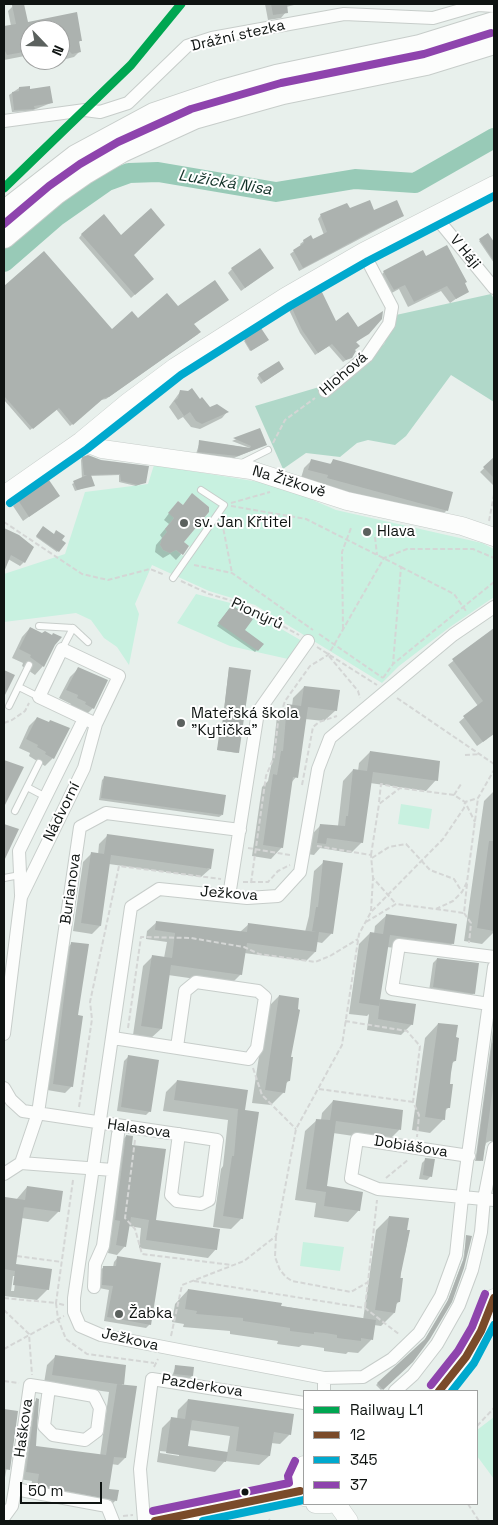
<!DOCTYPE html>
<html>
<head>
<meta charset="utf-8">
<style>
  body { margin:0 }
  #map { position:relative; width:498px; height:1525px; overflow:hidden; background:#e8f0ec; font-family:"Space Grotesk",sans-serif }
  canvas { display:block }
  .frame { position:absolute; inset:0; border:5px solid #0f1412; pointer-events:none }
  .legend { position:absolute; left:303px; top:1390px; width:175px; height:115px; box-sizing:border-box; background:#fff; border:1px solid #9fa1a0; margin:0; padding:6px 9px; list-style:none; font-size:15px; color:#0f1412 }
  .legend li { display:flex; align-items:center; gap:10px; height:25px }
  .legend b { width:25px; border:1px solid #9fa1a0 }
  .north { position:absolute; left:20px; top:20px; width:50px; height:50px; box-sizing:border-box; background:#fff; border:1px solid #9fa1a0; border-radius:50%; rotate:114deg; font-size:14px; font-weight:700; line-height:20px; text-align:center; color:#0f1412 }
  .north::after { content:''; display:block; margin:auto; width:18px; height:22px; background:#5b615e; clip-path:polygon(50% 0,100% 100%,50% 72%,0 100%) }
  .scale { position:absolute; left:20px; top:1482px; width:82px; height:22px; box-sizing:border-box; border:2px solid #0f1412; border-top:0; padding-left:6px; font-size:15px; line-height:18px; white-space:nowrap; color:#0f1412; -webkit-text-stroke:4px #fff; paint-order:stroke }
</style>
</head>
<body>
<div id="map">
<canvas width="498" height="1525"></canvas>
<div class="frame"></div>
<ul class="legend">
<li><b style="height:6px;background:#00a651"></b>Railway L1</li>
<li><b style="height:6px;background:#7a4b2a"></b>12</li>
<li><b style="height:6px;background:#00a9ce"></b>345</li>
<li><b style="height:6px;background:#8e44ad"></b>37</li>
</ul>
<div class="north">N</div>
<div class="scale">50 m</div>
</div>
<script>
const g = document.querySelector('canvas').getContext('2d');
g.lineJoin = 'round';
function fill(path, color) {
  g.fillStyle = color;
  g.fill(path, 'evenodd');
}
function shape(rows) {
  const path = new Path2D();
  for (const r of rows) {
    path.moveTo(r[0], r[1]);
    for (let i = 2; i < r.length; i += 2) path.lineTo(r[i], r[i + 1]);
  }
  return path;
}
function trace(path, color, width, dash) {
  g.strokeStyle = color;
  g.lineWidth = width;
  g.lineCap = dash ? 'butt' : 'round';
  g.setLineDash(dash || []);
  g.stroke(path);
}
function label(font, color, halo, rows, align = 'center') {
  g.font = font + ' "Space Grotesk",sans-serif';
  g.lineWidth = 4;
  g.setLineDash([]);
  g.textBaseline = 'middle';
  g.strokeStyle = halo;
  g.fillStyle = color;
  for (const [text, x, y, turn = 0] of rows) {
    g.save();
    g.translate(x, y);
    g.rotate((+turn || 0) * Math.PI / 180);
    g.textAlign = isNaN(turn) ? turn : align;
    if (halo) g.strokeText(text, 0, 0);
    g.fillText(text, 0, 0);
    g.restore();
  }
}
fill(shape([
  [154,465,278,485,336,510,482,543,494,549,494,597,450,627,399,666,382,683,255,605,209,591,152,565,135,604,139,614,129,665,117,647,104,638,91,620,76,613,4,622,4,574,65,554,85,492,148,484],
  [194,495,209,507,209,512,184,542,190,547,183,556,176,550,170,553,163,550,160,545,162,538,167,532,165,529,174,518,169,513,178,501,183,505],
  [196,594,242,606,302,641,288,659,230,646,177,623],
  [401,804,432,809,429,829,398,824],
  [303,1242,344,1247,340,1271,300,1266],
  [494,1417,494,1479,477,1456,477,1430]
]), '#c8f1e0');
fill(shape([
  [491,294,494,299,494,402,451,375,406,436,395,445,368,440,357,443,340,457,306,453,283,469,255,406,326,385,384,344,396,315]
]), '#b0d8c9');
fill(shape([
  [23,4,27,23,76,13,81,40,78,43,79,52,74,57,66,59,60,56,60,30,30,30,30,55,4,60,4,28,11,26,8,11,13,6],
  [265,4,298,4,286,7,286,12,281,18,268,20],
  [19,88,29,90,51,103,31,111,12,112,9,95],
  [349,210,403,216,299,271,290,254,301,246,300,244,304,241,313,241,324,235,318,219,321,215],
  [82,234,149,282,131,298,79,238],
  [487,235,494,244,494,263,479,241],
  [44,252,112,331,137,320,178,308,198,334,106,399,101,400,70,426,56,409,30,430,4,400,4,288],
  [426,258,463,284,467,291,450,303,441,291,408,307,399,289,388,295,379,277,384,272],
  [272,268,241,291,228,273,232,269],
  [321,292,335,323,368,333,355,343,352,356,343,362,329,346,315,355,300,333,289,310],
  [261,330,267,341,250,351,244,341],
  [283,369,261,384,257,378,259,375],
  [180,392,188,393,209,409,227,412,222,418,200,429,191,427,183,417,178,420,169,407],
  [259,429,263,446,234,458,196,454,200,441,250,448,232,441],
  [82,458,100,461,145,482,136,486,119,482,119,475,90,476,93,485,75,491,72,484,82,479,81,460],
  [494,459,494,484,493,485,480,472],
  [312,460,329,465,334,460,447,510,439,518,341,493,301,478,304,468],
  [58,496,23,521,13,506,19,501],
  [173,508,183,543,188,546,176,560,170,554,163,558,155,552,156,545,162,538,160,535,169,524,164,520],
  [43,527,64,543,57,552,36,537],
  [4,530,18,536,24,562,20,566,8,559,4,566],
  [229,609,257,650,255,652,217,626],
  [30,628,54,645,43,666,35,675,22,666,23,663,12,658,22,637],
  [494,629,494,726,490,730,487,739,477,746,459,722,478,706,448,665],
  [229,668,238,752,237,753,217,750,221,736],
  [78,669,93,708,85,716,70,706,71,704,59,698,70,677],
  [304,687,336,710,324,721,305,719,296,777,291,783,282,847,271,859,252,856,262,787,268,781,272,761,277,716,288,705,292,706,293,698],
  [37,718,53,758,45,766,29,756,30,753,19,748,29,726],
  [370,752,436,780,426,791,370,783,362,842,351,853,320,848,314,855,307,854,309,837,320,826,338,826,343,781,353,770,358,771,359,763],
  [105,777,117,781,185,789,185,791,222,815,219,817,99,800,102,780],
  [494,791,494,932,482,944,464,941,484,801],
  [108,835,210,869,201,877,109,864,100,926,92,934,73,931,83,862,91,854,98,855,99,844],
  [324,862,342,865,331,934,322,943,317,942,315,952,306,961,244,953,241,974,231,984,168,975,161,1029,151,1038,133,1035,143,966,152,957,164,958,167,942,146,939,147,931,157,922,240,932,249,924,305,932,309,916,314,871],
  [387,915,453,943,442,954,387,947,379,1000,415,1005,412,1024,401,1035,367,1030,369,1014,367,1016,349,1014,359,944,370,933,374,934,375,926],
  [72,943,77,1016,72,1086,65,1093,47,1090,65,950],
  [437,959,474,993,470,997,429,991,433,963],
  [279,996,289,1058,289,1081,285,1084,284,1092,271,1105,252,1103,266,1009],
  [494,1022,494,1142,490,1141,486,1143,481,1161,475,1161,476,1155],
  [438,1024,455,1061,451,1064,448,1085,448,1108,445,1111,444,1119,430,1133,412,1130,425,1038],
  [129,1056,150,1111,146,1115,117,1111,124,1061],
  [177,1081,244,1109,242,1218,231,1229,213,1227,221,1169,223,1166,228,1120,163,1111,166,1092],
  [333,1101,402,1111,399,1130,388,1141,333,1133,326,1187,359,1210,348,1222,314,1217,316,1203,295,1200,305,1131,317,1120,321,1120,322,1113],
  [126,1136,154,1222,216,1249,208,1258,139,1248,141,1228,128,1226,125,1246,117,1255,108,1253,112,1229,107,1229,118,1145],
  [426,1159,431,1176,427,1180,419,1179,422,1163],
  [27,1187,59,1211,48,1222,21,1218,15,1265,48,1289,37,1300,4,1296,4,1200,16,1200],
  [13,1276,16,1276,14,1291,11,1291],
  [389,1217,409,1231,405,1254,402,1257,399,1302,395,1305,394,1313,381,1326,374,1325,371,1340,358,1353,348,1352,346,1354,324,1351,324,1348,311,1346,302,1345,299,1347,277,1344,278,1341,230,1334,230,1331,183,1327,184,1324,172,1322,175,1304,188,1290,363,1320,376,1230],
  [467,1236,463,1267,450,1301,412,1361,381,1390,376,1385,424,1341,447,1303,463,1260],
  [118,1257,150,1324,146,1328,104,1321,109,1290,99,1288,99,1271,104,1267,113,1267,114,1262],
  [56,1356,122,1384,125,1458,118,1465,111,1464,108,1490,116,1500,108,1508,30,1492,32,1481,19,1479,29,1407,37,1400,35,1447,100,1456,109,1392,44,1383,47,1365],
  [176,1366,193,1368,192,1376,189,1379,172,1376],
  [188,1400,290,1434,280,1444,271,1443,269,1456,259,1465,225,1461,215,1472,157,1462,162,1428,172,1418,177,1419,178,1410],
  [189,1430,230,1436,227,1454,186,1448],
  [160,1451,179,1453,179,1456,160,1453],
  [4,1410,17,1412,4,1483]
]), '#0003');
trace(shape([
  [4,262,57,216,107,181,129,173,158,172,276,192,355,179,415,183,494,138]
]), '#98cab7', 20);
fill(shape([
  [24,4,28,22,77,12,82,41,79,41,81,52,72,54,68,50,60,52,60,30,30,30,30,51,7,55,4,49,4,26,16,24,12,5],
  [271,4,287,4,288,13,273,15],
  [30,86,30,89,50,86,53,103,34,106,35,109,14,110,12,92,19,91,19,87],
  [370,200,374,210,397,200,404,216,372,231,303,268,293,250,304,243,303,240,311,235,313,239,327,232,320,214,347,203,350,208],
  [151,208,165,225,134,255,154,279,135,295,81,234,104,214,121,235],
  [488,233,494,242,494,261,479,239],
  [447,245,467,282,465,283,469,292,456,299,447,286,414,302,405,285,394,290,383,271,423,250,426,256],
  [260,248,274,268,245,288,231,268],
  [44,251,112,329,132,311,138,318,167,293,178,306,215,280,229,300,194,324,201,332,109,397,104,398,73,425,59,408,33,429,4,396,4,286],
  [321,290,336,321,348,312,358,327,383,311,382,319,369,334,356,342,360,346,355,350,356,351,352,358,346,360,332,344,318,353,302,330,291,306],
  [261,328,269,340,251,351,244,339],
  [279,361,284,369,264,382,258,374],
  [192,388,200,399,202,397,210,407,217,404,229,412,202,424,196,421,190,412,184,416,174,401,178,398,180,390,188,391],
  [260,428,267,445,238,456,198,452,199,440,250,448,251,446,233,438],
  [88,455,101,460,149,466,146,483,138,485,121,481,120,474,91,475,95,486,77,490,73,481,87,475,84,475,82,457],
  [494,457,494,478,483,467],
  [311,459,331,464,333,459,453,492,448,511,327,478,328,475,308,470],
  [49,480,60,496,29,517,18,500],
  [192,493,209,507,209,512,184,542,189,546,183,555,176,550,170,553,163,550,160,545,162,538,167,532,165,529,174,518,168,513,178,501,183,505],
  [43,526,54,534,56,530,65,536,62,540,66,543,59,552,36,536],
  [4,528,19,535,34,547,25,563,11,555,4,572],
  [232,605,253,619,245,630,264,644,258,651,218,623],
  [30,627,42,633,45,631,52,635,53,633,62,637,55,645,44,667,30,657,31,655,19,649],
  [494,628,494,734,483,742,463,716,483,701,452,659],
  [78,667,108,680,94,709,85,704,86,702,77,698,78,695,66,690],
  [229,667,251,670,239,753,217,750,219,735,221,735],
  [4,670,15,675,4,697],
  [304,686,340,690,337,711,308,707,298,778,293,777,283,848,263,845,273,774,277,775,281,751,283,751,287,704,301,706],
  [37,717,49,722,50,720,70,728,54,759,45,754,46,752,37,747,38,745,26,739],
  [370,751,440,761,438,781,373,772,363,843,327,838,326,844,317,843,320,824,345,826,346,816,348,816,353,769,367,771],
  [4,760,24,767,4,807],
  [104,776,226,795,223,815,101,798],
  [4,824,19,829,4,861],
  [107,834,214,849,211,869,104,854],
  [489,841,494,841,494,931,477,928],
  [91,852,111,855,101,926,81,923],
  [323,860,343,863,333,934,319,932,316,952,247,943,242,975,171,965,162,1029,141,1026,152,955,172,958,175,933,155,930,156,921,247,932,248,923,316,932,312,931,316,907,318,907],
  [386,914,457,924,454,944,390,935,379,1006,359,1003,370,932,383,934],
  [71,942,89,944,78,1015,83,1016,73,1087,53,1084],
  [437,958,479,963,475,994,433,987],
  [279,995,299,998,298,1009,300,1010,291,1057,293,1057,290,1081,287,1081,285,1093,265,1090],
  [380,999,416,1004,413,1025,378,1019],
  [438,1023,458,1025,456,1037,459,1038,456,1061,453,1061,451,1073,450,1084,453,1084,450,1108,446,1108,445,1120,425,1117],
  [492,1043,494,1044,494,1081,483,1161,476,1160],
  [128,1055,159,1060,151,1112,121,1107],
  [177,1080,248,1090,245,1110,174,1100],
  [333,1100,403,1110,401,1130,336,1121,327,1186,363,1192,360,1211,324,1206,326,1192,306,1189,316,1119,330,1120],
  [238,1109,259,1112,243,1219,223,1216,232,1156,234,1156],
  [126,1135,133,1136,132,1145,166,1149,156,1220,220,1229,217,1250,146,1240,149,1220,131,1217,126,1247,116,1245,120,1221,115,1220],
  [425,1158,435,1159,432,1177,423,1175],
  [27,1186,63,1191,60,1212,24,1207],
  [5,1197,25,1200,16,1264,52,1269,49,1290,13,1285,15,1271,4,1269],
  [389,1216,409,1218,407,1230,410,1230,400,1278,403,1278,400,1302,397,1302,395,1313,375,1310],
  [466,1235,472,1236,464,1268,452,1302,430,1339,413,1362,383,1390,377,1383,425,1339,448,1300,464,1258],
  [117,1256,161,1263,151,1325,107,1317,113,1286,102,1285,103,1266,116,1266],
  [188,1289,282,1303,281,1306,376,1320,373,1340,361,1338,361,1341,337,1338,337,1335,325,1333,314,1332,314,1334,290,1331,290,1328,243,1321,243,1318,196,1314,197,1311,185,1309],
  [55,1355,126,1365,124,1385,52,1375],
  [175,1365,194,1367,193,1376,174,1374],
  [117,1384,137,1386,126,1458,114,1457,109,1489,119,1490,117,1501,37,1485,39,1474,26,1472,36,1398,39,1399,36,1446,106,1455],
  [188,1399,294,1414,291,1435,274,1432,270,1456,236,1451,239,1427,185,1419],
  [4,1409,18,1411,10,1470,4,1469],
  [171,1417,192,1420,188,1446,228,1452,226,1462,166,1453]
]), '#acb2af');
const lane = shape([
  [240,464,268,450],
  [173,578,224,505,201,490],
  [39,626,73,628,88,642],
  [62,649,73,628],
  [19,687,39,697],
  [9,706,29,665],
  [27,787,46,797],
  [15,811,39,763],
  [4,878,20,875]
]);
const street = shape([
  [4,121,85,110,100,112,128,103,187,46,212,38,344,14,433,18,478,5,494,6],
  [435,216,494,288],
  [325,391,367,356,389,324,392,307,363,252],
  [21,895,19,851,84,719],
  [229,896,258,712,308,641],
  [489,1004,392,989,399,945,494,957],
  [4,1034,21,897,84,768,96,724,119,676,62,649,39,697,96,724],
  [113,1038,249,1059,257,1048,265,997,258,991,196,982,185,991,177,1047],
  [4,1088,11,1100,23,1111,217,1140,209,1200,201,1204,177,1201,171,1195,179,1134],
  [469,1156,357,1139,351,1178,378,1189,494,1200],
  [21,1163,113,1170],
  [4,1174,21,1163,38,1113,80,827,106,813,240,830],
  [94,1287,95,1264,103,1246,118,1134],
  [324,1378,363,1377,392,1359,419,1333,441,1296,456,1255,462,1198,494,967],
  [324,1391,324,1378,101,1335,80,1326,74,1312,74,1298,131,907,159,889,247,898,278,896,300,872,318,769,330,738,453,635,494,607],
  [395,1391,413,1375,437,1344,459,1305,472,1270,481,1232,484,1199,494,1148],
  [15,1489,30,1385,49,1388,44,1426,53,1435,85,1440,97,1431,100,1408,94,1396,49,1388],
  [4,1517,12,1506,15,1489,107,1506,113,1521],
  [144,1521,140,1469,152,1379,304,1403]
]);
const secondary = shape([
  [81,441,102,449,251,470,347,501,462,526,494,537],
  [4,495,81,441,128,402,175,367,285,297,363,252,494,185],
  [439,1391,466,1357,481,1331,494,1298],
  [304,1465,298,1478,300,1491,304,1497],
  [315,1504,330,1504],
  [337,1504,349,1521],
  [155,1521,300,1491]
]);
const highway = shape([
  [4,212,76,156,154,114,222,91,276,76,420,46,494,23],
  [4,237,55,194,85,173,122,151,194,118,283,93,426,64,494,43]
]);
trace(lane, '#c7cdca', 8);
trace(street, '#c7cdca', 14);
trace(secondary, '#c7cdca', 19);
trace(highway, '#c7cdca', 24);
trace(shape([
  [273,443,285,420,315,398],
  [231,503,270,492],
  [231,506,306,519,401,567,393,664],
  [489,521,494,495],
  [4,522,82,574,108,580,150,569,165,575],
  [222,522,232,573],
  [375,537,377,555],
  [194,565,232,573,313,630],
  [401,567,454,594,466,611],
  [181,581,209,594,243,604,299,635],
  [343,629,342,552,351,528],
  [319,634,383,678],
  [317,647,377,685],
  [329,656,358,691,360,698],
  [383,678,393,664,494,582],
  [397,698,494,764],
  [4,723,12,720,25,711,29,703],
  [465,755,480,754],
  [302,785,313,727,319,722,337,716],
  [454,795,461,784],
  [379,802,381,784,400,788],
  [317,846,371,855,373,878,396,904],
  [248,848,290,855],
  [371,855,379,804,400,788,454,795,465,802,475,822],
  [372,858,389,847,406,844,430,870,454,879,462,892],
  [243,882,268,882,278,871,290,865],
  [251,883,266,776,274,757,278,722,285,701,310,666,328,655,334,645,384,558,407,549,473,549,494,558],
  [436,909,464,913,467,884],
  [371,911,373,878],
  [464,913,471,923,469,943],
  [366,922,396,904,436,909,453,901,462,892,467,882,478,798],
  [345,1021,407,1031,420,1046,413,1102,419,1115,417,1137],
  [128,1028,141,937,191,938,244,947,259,954,315,962,330,956,358,939],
  [253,1068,262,1095,296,1129],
  [319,1089,413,1102],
  [79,1107,92,1019,90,1002,119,866,221,879],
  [135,1140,125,1218,135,1229,142,1254,232,1265],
  [386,1178,409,1159],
  [276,1236,275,1257,280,1270,286,1277,292,1281,351,1292,368,1282,377,1200],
  [17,1256,62,1262],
  [194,1281,365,1308,400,1335],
  [4,1298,56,1303,58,1319,66,1339,87,1354,154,1363],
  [64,1305,56,1303,73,1180],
  [365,1307,368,1282],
  [4,1310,29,1334,32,1375],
  [171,1336,182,1285,244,1261,276,1236,296,1129,342,1045,359,934,371,912,443,839,464,808,465,802,478,798,494,770],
  [4,1349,64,1316],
  [154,1367,158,1359],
  [4,1381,19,1383],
  [477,1426,494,1408],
  [468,1504,479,1521],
  [123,1516,133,1515],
  [269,1519,270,1521]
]), '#d4d6d5', 2, [5, 2.5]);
trace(lane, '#fcfdfc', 6);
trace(street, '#fcfdfc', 12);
trace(secondary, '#fcfdfc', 18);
trace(highway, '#fcfdfc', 22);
trace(shape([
  [439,1391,466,1357,481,1331,494,1298],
  [155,1521,300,1491]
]), '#7a4b2a', 8);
trace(shape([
  [10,503,87,449,181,375,290,306,368,261,494,196],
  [452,1391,474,1363,494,1325],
  [203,1521,304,1500]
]), '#00a9ce', 8);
trace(shape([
  [4,224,49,186,80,164,118,142,191,109,281,83,424,54,491,33],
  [431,1385,458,1351,472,1327,485,1294],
  [153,1511,289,1483,288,1476,295,1461]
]), '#8e44ad', 8);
trace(shape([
  [4,188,131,65,181,4]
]), '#00a651', 9);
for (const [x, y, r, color] of [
  [184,523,5,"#5b615e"],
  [367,532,5,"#5b615e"],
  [181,723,5,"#5b615e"],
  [119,1314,5,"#5b615e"],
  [245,1492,4.5,"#0f1412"]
]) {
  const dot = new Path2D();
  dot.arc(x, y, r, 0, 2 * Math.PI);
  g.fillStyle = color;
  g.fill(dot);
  trace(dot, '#fff', 2);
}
label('15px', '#0f1412', '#fff', [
  ["Drážní stezka",238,36,-13],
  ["V Háji",465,252,51],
  ["Hlohová",344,374,-41],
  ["Na Žižkově",289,482,17],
  ["Pionýrů",257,614,25],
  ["Nádvorní",62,812,-64],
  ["Burianova",71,889,-82],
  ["Ježkova",229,894,4],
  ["Halasova",139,1129,8],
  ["Dobiášova",411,1147,9],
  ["Ježkova",130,1340,13],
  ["Pazderkova",202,1386,9],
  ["Haškova",24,1428,-82]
]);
label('15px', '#0f1412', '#fff', [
  ["sv. Jan Křtitel",194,523],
  ["Hlava",377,532],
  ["Mateřská škola",191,714],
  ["\"Kytička\"",191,731],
  ["Žabka",129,1314]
], 'left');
label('italic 16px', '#123228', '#fff', [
  ["Lužická Nisa",225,183,9]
]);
</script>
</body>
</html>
